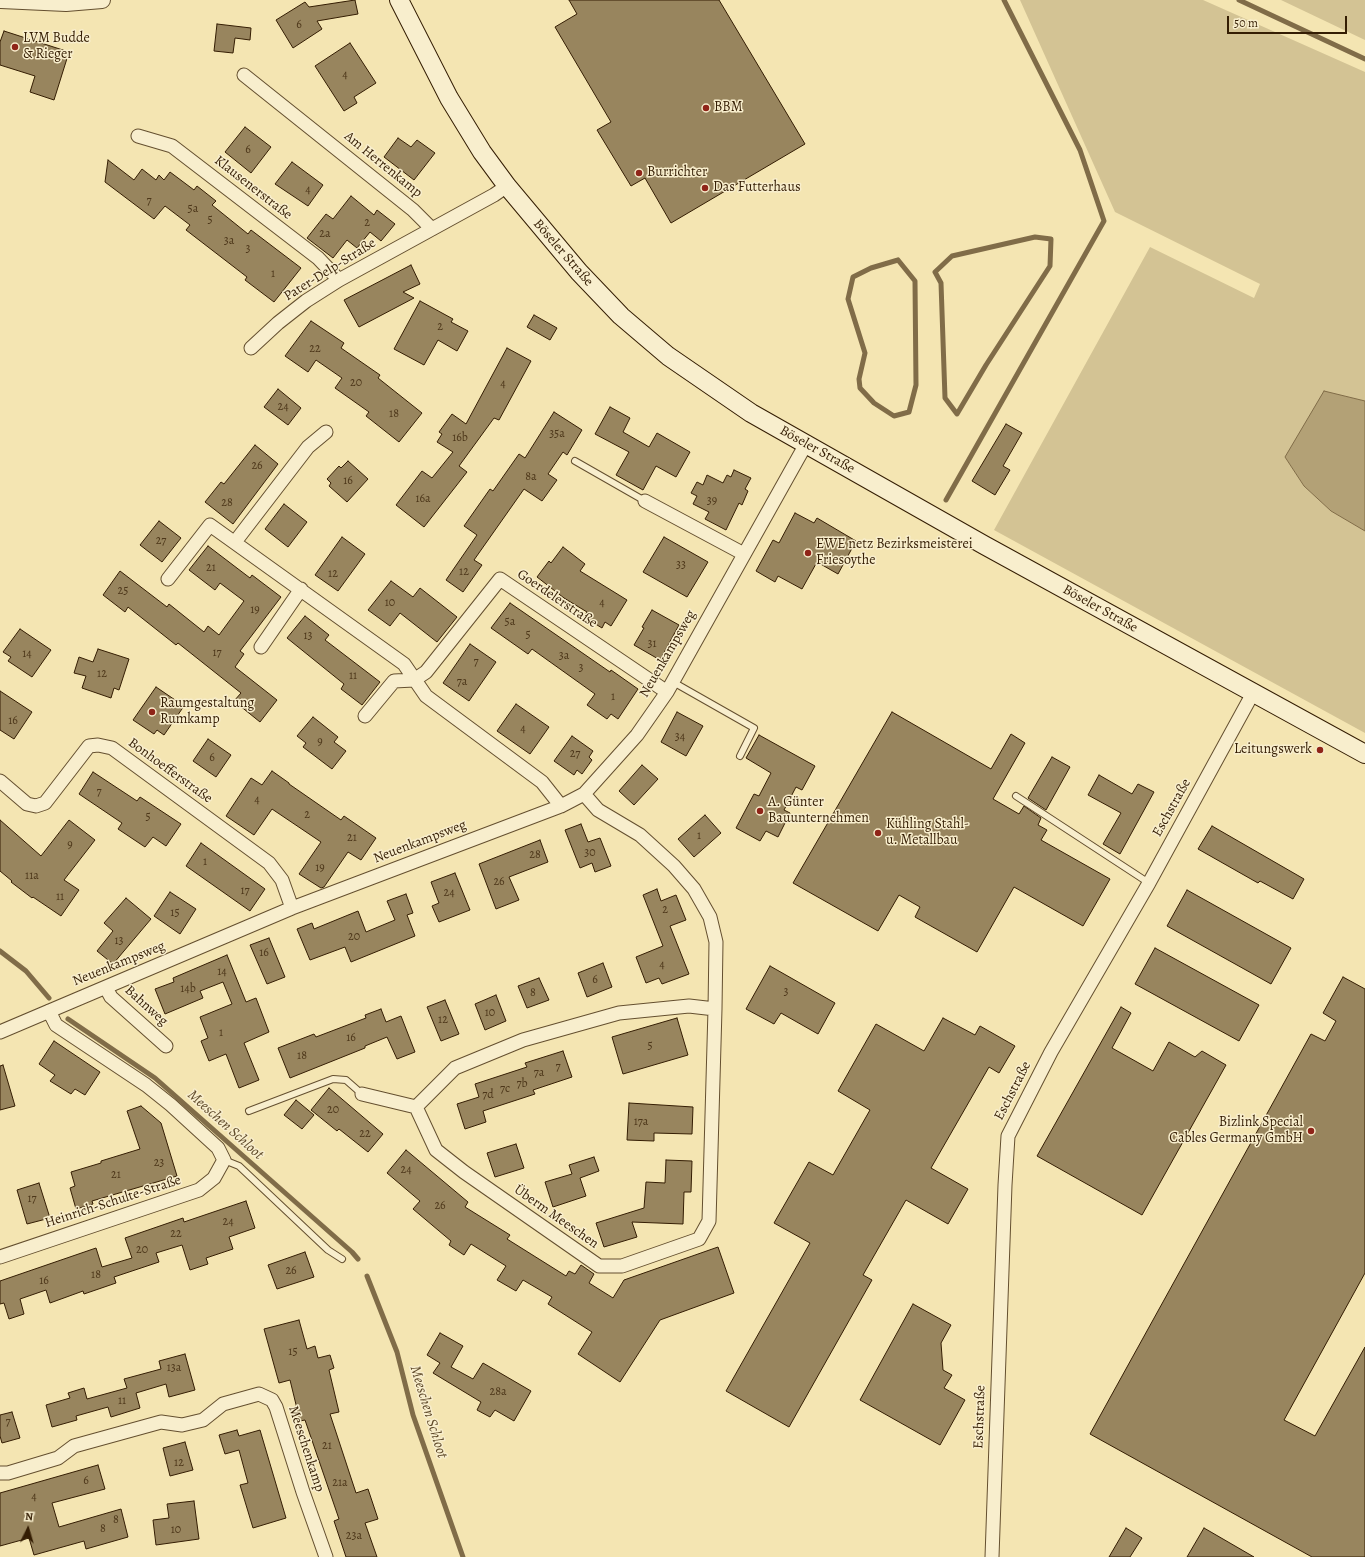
<!DOCTYPE html>
<html>
<head>
<meta charset="utf-8">
<style>
  body { margin:0 }
  #map { position:relative; width:1365px; height:1557px; overflow:hidden; background:#f4e5b2; font-family:Alegreya,serif }
  canvas { display:block }
  .north { position:absolute; left:8px; top:1509px; width:40px; height:40px; -webkit-text-stroke:3px #f8eecd; paint-order:stroke; rotate:5deg; font-size:11px; font-weight:700; line-height:16px; text-align:center; color:#341d03 }
  .north::after { content:''; display:block; margin:auto; width:14px; height:18px; background:#341d03; clip-path:polygon(50% 0,100% 100%,50% 72%,0 100%) }
  .scale { position:absolute; left:1227px; top:16px; width:120px; height:18px; box-sizing:border-box; border:2px solid #341d03; border-top:0; padding-left:5px; font-size:12px; line-height:14px; white-space:nowrap; color:#341d03; -webkit-text-stroke:3px #f8eecd; paint-order:stroke }
</style>
</head>
<body>
<div id="map">
<canvas width="1365" height="1557"></canvas>
<div class="north">N</div>
<div class="scale">50 m</div>
</div>
<script>
const g = document.querySelector('canvas').getContext('2d');
g.lineJoin = 'round';
function fill(path, color) {
  g.fillStyle = color;
  g.fill(path, 'evenodd');
}
function shape(rows) {
  const path = new Path2D();
  for (const r of rows) {
    path.moveTo(r[0], r[1]);
    for (let i = 2; i < r.length; i += 2) path.lineTo(r[i], r[i + 1]);
  }
  return path;
}
function trace(path, color, width, dash) {
  g.strokeStyle = color;
  g.lineWidth = width;
  g.lineCap = dash ? 'butt' : 'round';
  g.setLineDash(dash || []);
  g.stroke(path);
}
function label(font, color, halo, rows, align = 'center') {
  g.font = font + ' Alegreya,serif';
  g.lineWidth = 3;
  g.setLineDash([]);
  g.textBaseline = 'middle';
  g.strokeStyle = halo;
  g.fillStyle = color;
  for (const [text, x, y, turn = 0] of rows) {
    g.save();
    g.translate(x, y);
    g.rotate((+turn || 0) * Math.PI / 180);
    g.textAlign = isNaN(turn) ? turn : align;
    if (halo) g.strokeText(text, 0, 0);
    g.fillText(text, 0, 0);
    g.restore();
  }
}
fill(shape([
  [1020,0,1203,0,1365,72,1365,401,1343,396,1285,457,1304,486,1331,511,1365,531,1365,733,994,530,1150,247,1254,298,1260,284,1115,212],
  [1281,0,1365,0,1365,40]
]), '#d3c394');
const water = shape([
  [1324,391,1365,401,1365,531,1331,511,1304,486,1285,457,1324,391]
]);
fill(water, '#b3a176');
trace(water, '#806c48', 1);
trace(shape([
  [1239,0,1365,59],
  [1035,237,1051,239,1050,266,986,365,957,414,945,398,941,283,935,272,952,256,1035,237],
  [898,260,915,281,916,385,909,412,894,416,874,403,860,388,859,379,865,353,848,299,853,277,871,268,898,260],
  [946,500,1104,221,1080,150,1004,0],
  [0,951,26,971,49,998],
  [68,1019,155,1078,352,1252,358,1259],
  [367,1276,397,1352,413,1415,463,1557]
]), '#806c48', 5);
const building = shape([
  [355,0,358,14,317,21,322,29,293,48,276,20,305,2,309,7,355,0],
  [569,0,719,0,805,144,671,223,645,178,631,186,597,130,611,122,555,27,577,14,569,0],
  [217,24,251,28,250,40,235,38,233,53,214,51,217,24],
  [4,31,69,52,54,100,30,92,35,76,0,65,0,42,4,31],
  [350,43,376,83,354,97,357,103,344,111,315,66,350,43],
  [245,127,271,147,251,173,225,152,245,127],
  [398,138,411,147,417,140,435,153,414,180,384,157,398,138],
  [108,160,134,180,142,169,156,180,159,175,164,180,170,172,194,190,197,186,216,201,212,205,248,234,251,230,301,268,274,302,245,280,247,277,186,230,190,225,165,206,154,219,105,182,108,160],
  [292,162,323,185,308,206,275,184,292,162],
  [351,196,374,215,377,210,395,224,381,241,370,232,357,248,347,240,333,258,307,238,326,214,333,219,351,196],
  [411,265,420,284,403,292,414,298,359,327,344,300,411,265],
  [420,301,453,319,451,322,468,331,457,351,438,340,424,365,394,349,420,301],
  [534,315,557,328,550,340,527,327,534,315],
  [311,321,344,343,341,348,380,375,378,378,422,413,399,442,366,416,369,412,335,388,342,378,316,360,308,372,285,356,311,321],
  [507,348,531,361,499,420,494,418,459,466,467,472,424,527,396,505,422,471,432,478,453,452,437,442,442,434,439,432,452,414,466,424,507,348],
  [278,389,301,408,288,425,264,407,278,389],
  [610,407,630,418,623,432,649,447,657,433,690,452,676,477,656,466,643,490,616,475,629,452,595,434,610,407],
  [554,412,582,430,567,455,563,452,548,474,557,480,542,501,524,489,474,560,482,565,463,592,446,580,477,535,464,526,490,489,493,491,519,454,525,458,554,412],
  [1006,424,1022,433,1003,466,1010,470,995,495,972,481,1006,424],
  [255,445,278,464,233,524,205,502,221,482,224,484,255,445],
  [348,461,368,479,347,502,329,486,331,483,327,479,339,466,341,468,348,461],
  [734,470,751,478,745,489,748,491,742,505,739,503,726,530,705,519,709,512,693,504,697,496,691,493,697,482,703,485,707,475,723,483,727,475,731,477,734,470],
  [284,504,307,522,288,547,265,529,284,504],
  [795,513,814,523,817,518,856,541,838,574,817,562,802,589,778,576,775,582,756,571,773,540,779,543,795,513],
  [159,521,181,538,162,562,140,545,159,521],
  [342,537,365,554,338,591,315,575,342,537],
  [664,537,708,562,687,597,643,572,664,537],
  [208,546,250,578,252,575,281,597,240,651,244,654,235,667,277,700,260,722,234,701,241,693,178,643,176,645,128,607,125,612,103,595,120,571,167,607,169,604,204,632,208,626,219,635,244,601,220,583,215,590,189,570,208,546],
  [563,547,585,564,580,571,627,600,611,626,605,622,602,628,584,617,587,612,564,598,537,577,549,561,551,563,563,547],
  [391,581,413,597,420,588,457,617,437,642,400,613,390,626,368,610,391,581],
  [510,603,610,672,611,670,638,689,618,719,611,714,607,719,587,705,595,694,532,649,528,654,491,628,510,603],
  [652,610,679,625,660,660,634,645,644,628,642,627,652,610],
  [305,616,329,635,325,640,380,682,362,705,341,689,344,684,287,638,305,616],
  [20,629,51,650,32,677,8,661,11,657,3,652,20,629],
  [470,644,496,662,469,701,443,683,470,644],
  [98,649,129,659,119,690,114,688,111,698,82,688,86,676,74,673,79,657,93,662,98,649],
  [156,687,184,706,164,735,157,730,154,734,133,720,156,687],
  [0,691,32,712,14,739,0,730,0,691],
  [516,704,549,727,530,754,497,731,516,704],
  [677,712,703,726,686,756,661,742,677,712],
  [892,712,991,769,1011,734,1025,743,993,799,1019,814,1024,806,1041,818,1038,825,1047,830,1041,840,1110,879,1083,926,1014,887,977,952,915,917,920,907,899,895,878,931,793,883,892,712],
  [313,717,338,737,334,742,346,751,332,769,303,747,306,743,297,736,313,717],
  [759,735,815,766,802,790,796,787,784,810,790,813,778,837,766,831,760,841,736,828,754,794,759,796,771,773,746,758,759,735],
  [572,736,593,751,589,757,592,760,582,774,577,770,574,775,554,761,572,736],
  [208,739,231,755,216,777,193,761,208,739],
  [1052,757,1070,767,1046,810,1028,798,1052,757],
  [642,765,658,779,634,805,619,791,642,765],
  [272,771,289,783,289,784,341,820,344,816,376,838,361,860,348,852,324,887,321,888,299,874,321,842,272,809,254,835,226,816,251,778,262,785,272,771],
  [93,772,137,801,140,797,181,824,166,846,153,837,145,847,118,829,122,823,79,794,93,772],
  [1099,775,1132,794,1138,784,1154,792,1120,854,1103,844,1121,813,1088,795,1099,775],
  [705,815,721,833,694,857,678,839,705,815],
  [0,820,41,856,69,820,95,840,64,880,79,890,61,916,33,897,32,898,11,882,12,881,0,871,0,820],
  [581,824,588,842,600,838,611,866,595,872,592,863,580,868,565,830,581,824],
  [1212,826,1304,879,1293,899,1260,881,1258,883,1198,849,1212,826],
  [540,840,548,862,509,877,519,900,496,909,479,864,540,840],
  [201,843,265,889,250,911,186,866,201,843],
  [455,873,470,910,439,922,432,906,439,903,431,882,455,873],
  [657,889,661,901,676,895,686,920,670,926,689,974,662,984,659,978,646,983,636,957,663,946,643,895,657,889],
  [1187,890,1291,948,1271,984,1167,926,1187,890],
  [170,892,196,909,180,934,154,916,170,892],
  [406,894,413,913,407,915,415,936,351,962,345,947,310,960,297,929,312,923,314,929,358,911,366,932,395,920,387,901,406,894],
  [126,898,151,919,113,964,97,951,113,931,104,923,126,898],
  [269,938,285,977,267,984,250,945,269,938],
  [1155,948,1259,1005,1239,1041,1135,984,1155,948],
  [227,955,246,1002,256,998,269,1032,244,1043,259,1080,239,1088,226,1054,209,1061,201,1041,208,1038,200,1017,232,1004,223,982,200,991,203,998,165,1014,155,989,174,982,173,978,227,955],
  [603,963,612,987,587,997,578,973,603,963],
  [770,966,835,1003,818,1034,781,1013,774,1024,746,1009,770,966],
  [1343,977,1365,989,1365,1273,1284,1420,1315,1436,1365,1347,1365,1557,1312,1557,1090,1434,1311,1034,1325,1041,1336,1021,1323,1013,1343,977],
  [539,978,549,1000,527,1008,518,986,539,978],
  [496,995,506,1021,485,1030,475,1004,496,995],
  [445,1000,459,1034,441,1041,427,1007,445,1000],
  [1121,1007,1131,1013,1112,1048,1153,1071,1169,1042,1195,1057,1202,1051,1226,1065,1142,1215,1037,1156,1121,1007],
  [381,1009,386,1022,401,1016,415,1052,397,1059,387,1037,365,1046,365,1048,290,1078,278,1048,314,1034,316,1037,366,1018,365,1015,381,1009],
  [677,1018,688,1055,623,1074,612,1037,677,1018],
  [943,1018,975,1035,980,1026,1015,1046,999,1073,989,1067,931,1168,968,1189,948,1224,906,1200,863,1275,872,1280,789,1427,726,1391,810,1243,774,1223,809,1162,833,1175,870,1110,838,1091,876,1024,924,1051,943,1018],
  [54,1041,100,1072,85,1095,75,1089,71,1094,50,1081,55,1075,39,1064,54,1041],
  [563,1051,572,1077,533,1090,535,1094,483,1111,486,1122,465,1129,457,1104,479,1097,475,1084,527,1067,525,1063,563,1051],
  [3,1065,15,1106,0,1110,0,1066,3,1065],
  [329,1088,383,1134,368,1152,339,1129,337,1131,311,1110,329,1088],
  [296,1100,314,1115,302,1129,284,1115,296,1100],
  [629,1103,693,1107,692,1134,654,1133,654,1141,627,1140,629,1103],
  [141,1106,161,1123,177,1176,92,1201,93,1204,76,1209,70,1188,75,1186,71,1172,101,1163,101,1161,140,1149,127,1111,141,1106],
  [516,1144,524,1168,495,1177,487,1153,516,1144],
  [406,1150,468,1202,465,1207,510,1235,507,1239,566,1276,569,1271,575,1274,581,1265,594,1274,589,1283,613,1298,624,1280,718,1247,734,1293,660,1320,620,1382,578,1354,592,1332,548,1304,552,1297,523,1280,516,1291,497,1280,506,1266,471,1244,464,1255,449,1245,451,1241,413,1209,420,1201,387,1173,406,1150],
  [594,1157,599,1171,580,1178,586,1196,553,1207,545,1182,572,1174,569,1165,594,1157],
  [666,1160,692,1161,691,1192,684,1192,683,1224,632,1222,637,1237,604,1247,596,1223,644,1208,646,1182,665,1183,666,1160],
  [39,1183,50,1218,27,1224,17,1190,39,1183],
  [246,1201,255,1228,229,1237,233,1249,206,1258,208,1264,190,1270,182,1245,156,1253,159,1262,114,1277,116,1283,84,1294,83,1291,50,1303,46,1290,20,1299,24,1314,9,1319,4,1303,0,1304,0,1281,96,1248,102,1267,132,1258,125,1238,183,1218,184,1222,246,1201],
  [305,1252,314,1277,277,1289,268,1265,305,1252],
  [913,1304,951,1325,941,1343,943,1370,952,1375,944,1388,965,1400,940,1445,860,1400,913,1304],
  [299,1320,307,1349,315,1346,318,1358,330,1355,334,1368,329,1370,339,1412,330,1414,356,1493,368,1489,378,1519,365,1523,377,1557,346,1557,334,1521,339,1519,305,1420,300,1421,290,1380,279,1383,264,1329,299,1320],
  [440,1333,463,1346,451,1367,473,1379,483,1363,531,1391,514,1421,495,1410,490,1417,477,1410,481,1402,433,1373,440,1363,427,1355,440,1333],
  [185,1354,195,1390,169,1397,166,1384,136,1393,140,1408,111,1417,108,1407,76,1416,77,1420,52,1427,46,1405,70,1398,68,1393,84,1388,87,1399,127,1388,124,1379,161,1369,159,1361,185,1354],
  [12,1412,20,1438,2,1443,0,1436,0,1415,12,1412],
  [237,1430,239,1436,260,1430,286,1518,253,1528,240,1485,248,1483,239,1450,225,1454,219,1435,237,1430],
  [185,1442,193,1470,170,1476,163,1448,185,1442],
  [98,1465,105,1489,52,1503,59,1527,121,1509,128,1537,86,1549,84,1541,34,1555,29,1538,0,1546,0,1493,98,1465],
  [194,1501,199,1539,156,1545,153,1520,169,1518,167,1504,194,1501],
  [1126,1528,1142,1538,1130,1557,1109,1557,1126,1528],
  [1204,1528,1254,1557,1187,1557,1204,1528]
]);
fill(building, '#98855e');
trace(building, '#341d03', 1);
const service = shape([
  [575,461,645,501],
  [673,682,754,728,740,756],
  [1016,796,1149,883],
  [249,1111,333,1079,346,1080,362,1094],
  [224,1160,239,1166,328,1250,342,1259]
]);
const minor = shape([
  [244,75,413,210,432,229],
  [138,136,172,146,318,258,339,280],
  [251,348,278,323,306,301,339,280,494,195,507,186],
  [645,501,744,554],
  [235,542,308,447,326,432],
  [168,579,210,525,404,664,426,696,542,782,561,806],
  [261,647,301,589],
  [365,716,394,681,414,680,426,672,500,579,667,692],
  [0,781,27,804,36,806,45,803,89,746,98,745,112,748,269,863,282,880,292,908],
  [584,794,598,810,640,835,674,866,694,889,710,917,716,942,715,1009,709,1221,699,1239,622,1266,599,1266,464,1172,436,1150,416,1107,455,1068,523,1040,619,1013,689,1006,715,1009],
  [106,988,111,997,166,1046],
  [0,1032,292,908,561,806,584,794,637,735,667,692,806,444],
  [362,1094,416,1107],
  [0,1257,199,1190,214,1178,224,1160,218,1148,171,1105,146,1085,56,1025,49,1011],
  [0,1473,8,1473,58,1458,74,1446,161,1422,182,1425,203,1420,223,1404,259,1394,272,1400,276,1407,303,1492,326,1557],
  [992,1557,1005,1185,1008,1136,1051,1052,1149,883,1253,693]
]);
const tertiary = shape([
  [1,0,66,3,102,0]
]);
const secondary = shape([
  [399,0,449,98,482,152,507,186,579,272,621,316,668,356,751,413,984,545,1365,754]
]);
trace(service, '#644f2f', 8);
trace(minor, '#644f2f', 15);
trace(tertiary, '#644f2f', 18);
trace(secondary, '#341d03', 20);
trace(service, '#f8eecd', 6);
trace(minor, '#f8eecd', 13);
trace(tertiary, '#f8eecd', 16);
trace(secondary, '#f8eecd', 18);
for (const [x, y, r, color] of [
  [15,47,4,"#8f2418"],
  [706,108,4,"#8f2418"],
  [639,173,4,"#8f2418"],
  [705,188,4,"#8f2418"],
  [808,553,4,"#8f2418"],
  [152,712,4,"#8f2418"],
  [1320,750,4,"#8f2418"],
  [760,811,4,"#8f2418"],
  [878,833,4,"#8f2418"],
  [1311,1131,4,"#8f2418"]
]) {
  const dot = new Path2D();
  dot.arc(x, y, r, 0, 2 * Math.PI);
  g.fillStyle = color;
  g.fill(dot);
  trace(dot, '#f8eecd', 1.5);
}
label('12px', '#4d371a', null, [
  ["6",299,25],
  ["4",345,75],
  ["6",248,150],
  ["4",308,190],
  ["7",149,201],
  ["5a",193,209],
  ["5",210,220],
  ["2",367,223],
  ["2a",325,234],
  ["3a",229,241],
  ["3",248,249],
  ["1",273,274],
  ["2",440,327],
  ["22",315,349],
  ["20",356,383],
  ["4",503,384],
  ["24",283,407],
  ["18",394,414],
  ["35a",557,434],
  ["16b",460,438],
  ["26",257,466],
  ["8a",531,477],
  ["16",348,481],
  ["16a",423,499],
  ["39",712,501],
  ["28",227,503],
  ["27",161,541],
  ["33",681,565],
  ["21",211,568],
  ["12",464,572],
  ["12",333,574],
  ["25",123,591],
  ["10",390,603],
  ["4",602,603],
  ["19",255,610],
  ["5a",510,622],
  ["5",528,635],
  ["13",308,636],
  ["31",652,644],
  ["17",217,653],
  ["14",27,654],
  ["3a",564,656],
  ["7",476,662],
  ["3",581,668],
  ["12",102,674],
  ["11",353,676],
  ["7a",462,682],
  ["1",613,697],
  ["16",13,721],
  ["4",523,729],
  ["34",680,737],
  ["9",320,742],
  ["27",575,754],
  ["6",212,758],
  ["7",99,792],
  ["4",257,800],
  ["2",307,815],
  ["5",148,817],
  ["1",699,836],
  ["21",352,838],
  ["9",70,845],
  ["30",590,853],
  ["28",535,855],
  ["1",205,862],
  ["19",320,868],
  ["11a",32,876],
  ["26",499,882],
  ["17",245,891],
  ["24",449,893],
  ["11",60,897],
  ["2",665,910],
  ["15",175,913],
  ["20",354,937],
  ["13",119,941],
  ["16",264,953],
  ["4",662,965],
  ["14",222,972],
  ["6",595,980],
  ["14b",188,989],
  ["3",786,992],
  ["8",533,993],
  ["10",490,1013],
  ["12",443,1020],
  ["1",221,1033],
  ["16",351,1038],
  ["5",650,1046],
  ["18",302,1056],
  ["7",558,1067],
  ["7a",539,1073],
  ["7b",522,1084],
  ["7c",505,1089],
  ["7d",488,1095],
  ["20",333,1110],
  ["17a",641,1122],
  ["22",365,1134],
  ["23",159,1163],
  ["24",406,1170],
  ["21",116,1175],
  ["17",32,1199],
  ["26",440,1206],
  ["24",228,1222],
  ["22",176,1234],
  ["20",142,1250],
  ["26",291,1271],
  ["18",96,1275],
  ["16",44,1281],
  ["15",293,1352],
  ["13a",174,1368],
  ["28a",498,1392],
  ["11",122,1401],
  ["7",8,1422],
  ["21",327,1446],
  ["12",179,1463],
  ["6",86,1481],
  ["21a",340,1483],
  ["4",34,1497],
  ["8",116,1520],
  ["8",103,1529],
  ["10",176,1530],
  ["23a",354,1536]
]);
label('14px', '#341d03', '#f8eecd', [
  ["LVM Budde",23,39],
  ["& Rieger",23,55],
  ["BBM",714,108],
  ["Burrichter",647,173],
  ["Das Futterhaus",713,188],
  ["EWE netz Bezirksmeisterei",816,545],
  ["Friesoythe",816,561],
  ["Raumgestaltung",160,704],
  ["Rumkamp",160,720],
  ["Leitungswerk",1312,750,"right"],
  ["A. Günter",768,803],
  ["Bauunternehmen",768,819],
  ["Kühling Stahl-",886,825],
  ["u. Metallbau",886,841],
  ["Bizlink Special",1303,1123,"right"],
  ["Cables Germany GmbH",1303,1139,"right"]
], 'left');
label('14px', '#341d03', '#f8eecd', [
  ["Am Herrenkamp",383,165,39],
  ["Klausenerstraße",253,188,38],
  ["Böseler Straße",563,253,49],
  ["Pater-Delp-Straße",330,270,-32],
  ["Böseler Straße",817,450,29],
  ["Goerdelerstraße",557,599,34],
  ["Böseler Straße",1100,609,29],
  ["Neuenkampsweg",668,654,-60],
  ["Bonhoefferstraße",170,771,36],
  ["Eschstraße",1172,808,-61],
  ["Neuenkampsweg",420,842,-21],
  ["Neuenkampsweg",119,964,-22],
  ["Bahnweg",146,1006,42],
  ["Eschstraße",1013,1091,-63],
  ["Heinrich-Schulte-Straße",113,1202,-18],
  ["Überm Meeschen",556,1217,35],
  ["Eschstraße",980,1417,-88],
  ["Meeschenkamp",306,1449,72]
]);
label('italic 15px', '#604b2b', '#f8eecd', [
  ["Meeschen Schloot",225,1125,42],
  ["Meeschen Schloot",428,1412,73]
]);
</script>
</body>
</html>
